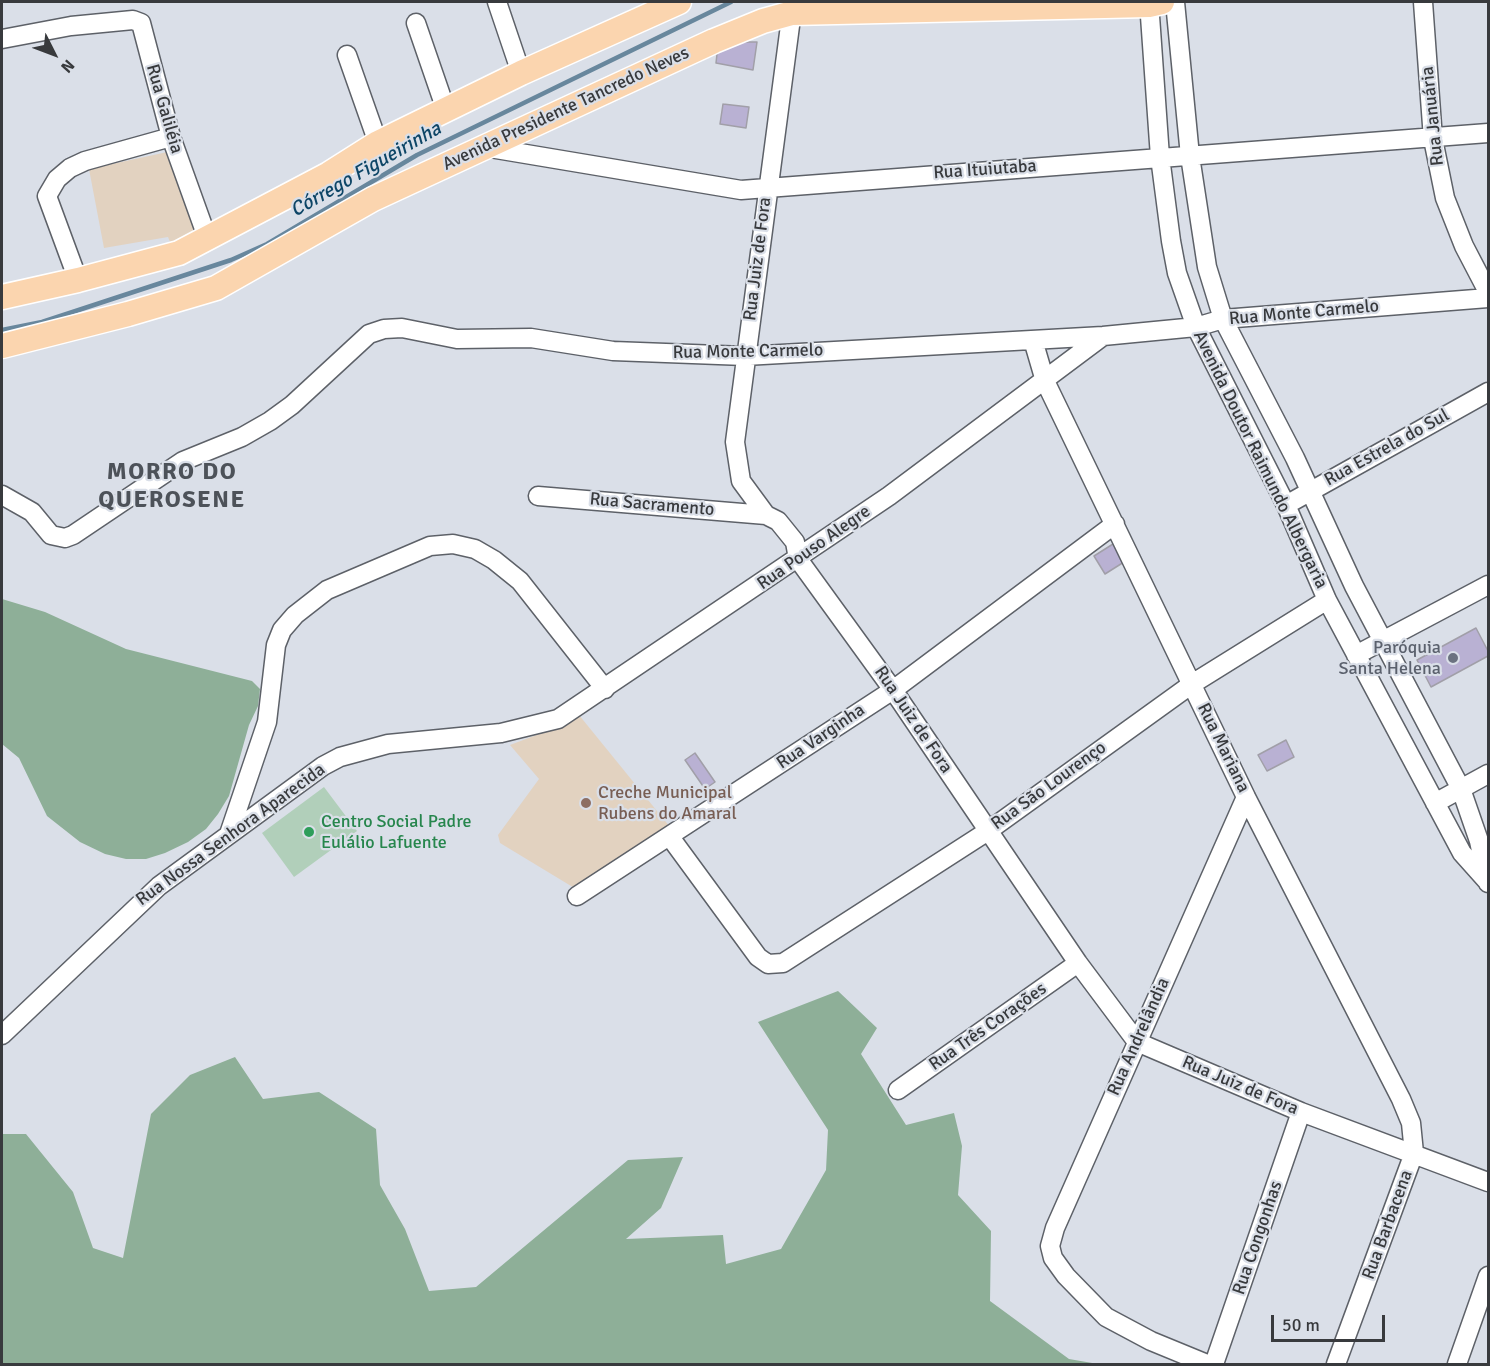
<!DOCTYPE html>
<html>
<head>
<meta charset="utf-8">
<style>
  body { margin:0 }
  #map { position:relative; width:1490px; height:1366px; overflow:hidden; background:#dadfe8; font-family:Signika,sans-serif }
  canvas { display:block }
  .frame { position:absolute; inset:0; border:3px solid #383a3d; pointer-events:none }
  .north { position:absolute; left:24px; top:24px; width:60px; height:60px; -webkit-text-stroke:4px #dadfe8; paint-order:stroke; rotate:132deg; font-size:16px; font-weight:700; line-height:24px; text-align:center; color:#383a3d }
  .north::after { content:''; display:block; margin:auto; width:21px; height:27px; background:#383a3d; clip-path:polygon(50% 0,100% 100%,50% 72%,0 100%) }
  .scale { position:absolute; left:1271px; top:1315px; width:114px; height:27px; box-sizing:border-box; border:3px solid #383a3d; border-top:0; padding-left:8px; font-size:18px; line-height:21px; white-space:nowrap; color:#383a3d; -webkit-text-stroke:4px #dadfe8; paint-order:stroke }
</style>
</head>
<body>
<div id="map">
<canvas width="1490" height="1366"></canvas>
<div class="frame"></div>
<div class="north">N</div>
<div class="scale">50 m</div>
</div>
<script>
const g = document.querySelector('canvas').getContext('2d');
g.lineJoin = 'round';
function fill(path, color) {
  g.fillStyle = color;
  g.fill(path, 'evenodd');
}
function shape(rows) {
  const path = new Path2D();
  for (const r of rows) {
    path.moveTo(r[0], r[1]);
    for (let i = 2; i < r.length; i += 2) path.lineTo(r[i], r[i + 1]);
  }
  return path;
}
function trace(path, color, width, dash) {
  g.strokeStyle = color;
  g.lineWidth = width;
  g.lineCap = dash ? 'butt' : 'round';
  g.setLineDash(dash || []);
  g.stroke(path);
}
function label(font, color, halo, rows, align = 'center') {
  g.font = font + ' Signika,sans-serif';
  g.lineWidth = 4.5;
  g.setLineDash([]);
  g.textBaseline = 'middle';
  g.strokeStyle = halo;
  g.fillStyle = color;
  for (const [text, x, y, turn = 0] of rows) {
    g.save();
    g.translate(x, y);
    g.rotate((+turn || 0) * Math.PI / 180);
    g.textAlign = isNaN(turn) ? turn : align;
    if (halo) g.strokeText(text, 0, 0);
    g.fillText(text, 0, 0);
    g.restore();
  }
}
fill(shape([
  [172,151,197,236,170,242,168,237,104,248,89,169],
  [579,715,670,827,576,889,500,843,498,835,539,779,510,745,563,725]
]), '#e2d2c0');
fill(shape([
  [324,787,357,831,294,877,262,833]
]), '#b1cfba');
fill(shape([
  [2,599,45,612,126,649,252,681,260,689,258,706,249,725,229,796,218,814,206,829,188,842,165,853,146,859,126,859,105,854,80,842,47,816,19,758,2,744],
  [838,991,877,1028,861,1054,906,1125,954,1113,962,1146,958,1195,991,1231,990,1301,1069,1359,1098,1364,2,1364,2,1134,26,1134,73,1192,93,1248,123,1258,151,1114,190,1075,235,1057,263,1099,319,1092,376,1129,380,1185,405,1229,429,1291,476,1287,628,1160,683,1157,661,1208,626,1239,723,1235,726,1264,781,1249,826,1170,828,1130,758,1022]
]), '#8eaf98');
trace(shape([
  [2,330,42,322,231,260,267,244,417,155,731,2]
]), '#68879d', 4.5);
const building = shape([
  [726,42,757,42,753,70,716,63,718,45,726,42],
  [723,104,749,107,746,128,720,124,723,104],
  [1113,544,1124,562,1105,574,1094,556,1113,544],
  [1476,628,1488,651,1488,656,1431,687,1417,660,1476,628],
  [1286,740,1294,757,1267,771,1258,755,1286,740],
  [695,753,715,782,705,789,685,760,695,753]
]);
fill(building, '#b9b1d3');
trace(building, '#a19fa8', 1.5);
const minor = shape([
  [497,2,521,73],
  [1149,2,1160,157,1171,241,1177,273,1196,327,1286,505,1327,600,1462,853,1487,881],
  [1175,2,1190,156,1207,267,1223,319,1295,458,1354,586,1461,789,1479,841,1488,883],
  [1423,2,1433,139,1445,198,1464,246,1488,292],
  [793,3,735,442,741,481,766,515,778,521,795,542,798,559,893,690,1078,963,1137,1042,1301,1112,1488,1182],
  [416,23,446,110],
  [2,39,71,26,133,20,141,23,171,137,208,240],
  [347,55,378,143],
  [484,147,741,190,1488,133],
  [78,280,47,196,57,179,70,168,85,161,171,137],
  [1033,340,1045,381,1246,797,1401,1099,1411,1123,1414,1153,1336,1364],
  [2,495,32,512,51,535,65,538,73,535,183,461,242,437,270,421,292,405,369,334,384,329,402,328,457,339,531,338,613,351,745,356,1103,336,1196,327,1223,319,1488,298],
  [538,496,766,515],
  [1286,505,1488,392],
  [1356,655,1488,585],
  [1435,803,1488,774],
  [229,834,267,722,276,645,282,630,295,615,327,590,430,546,453,544,475,549,494,560,520,581,605,689],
  [670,837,758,957,768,964,783,963,988,831,1192,684,1327,600],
  [577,896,893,690,1115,524],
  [2,1035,159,886,323,766,340,757,388,744,501,733,558,719,889,496,1103,336],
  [898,1090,1078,963],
  [1207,1364,1151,1341,1106,1317,1066,1276,1053,1258,1050,1246,1055,1228,1246,797],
  [1214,1364,1301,1112],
  [1457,1364,1488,1276]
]);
const major = shape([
  [2,297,78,280,179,253,329,174,378,143,521,73,679,2],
  [2,346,128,314,216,288,373,199,714,41,763,21,792,13,1149,5,1162,2]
]);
trace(minor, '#5d6168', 21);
trace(major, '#fff', 27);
trace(minor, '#fff', 18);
trace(major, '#fbd5af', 24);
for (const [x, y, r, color] of [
  [1453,658,6,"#6b7280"],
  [586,803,6,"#8d6e63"],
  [309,832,6,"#2e9e5b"]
]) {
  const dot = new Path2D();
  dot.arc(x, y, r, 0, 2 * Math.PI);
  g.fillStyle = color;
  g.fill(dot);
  trace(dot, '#dadfe8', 2);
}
label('18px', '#383a3d', '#dadfe8', [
  ["Rua Galiléia",164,109,74],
  ["Avenida Presidente Tancredo Neves",566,109,-25],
  ["Rua Januária",1433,116,-96],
  ["Rua Ituiutaba",985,170,-4],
  ["Rua Juiz de Fora",758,259,-83],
  ["Rua Monte Carmelo",1304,313,-5],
  ["Rua Monte Carmelo",748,352,-1],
  ["Rua Estrela do Sul",1387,448,-29],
  ["Avenida Doutor Raimundo Albergaria",1260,460,64],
  ["Rua Sacramento",652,505,5],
  ["Rua Pouso Alegre",814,548,-35],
  ["Rua Juiz de Fora",913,720,56],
  ["Rua Varginha",821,737,-34],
  ["Rua Mariana",1223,748,64],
  ["Rua São Lourenço",1049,786,-36],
  ["Rua Nossa Senhora Aparecida",231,835,-36],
  ["Rua Três Corações",988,1027,-35],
  ["Rua Andrelândia",1139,1037,-66],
  ["Rua Juiz de Fora",1240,1086,23],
  ["Rua Barbacena",1388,1225,-70],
  ["Rua Congonhas",1258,1238,-71]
]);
label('18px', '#5b616d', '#dadfe8', [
  ["Paróquia",1441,648],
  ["Santa Helena",1441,669]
], 'right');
label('18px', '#785e54', '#dadfe8', [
  ["Creche Municipal",598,793],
  ["Rubens do Amaral",598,814]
], 'left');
label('18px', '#27864d', '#dadfe8', [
  ["Centro Social Padre",321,822],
  ["Eulálio Lafuente",321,843]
], 'left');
label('italic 20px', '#0d4566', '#dadfe8', [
  ["Córrego Figueirinha",366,170,-30]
]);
g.letterSpacing = '1.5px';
label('bold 24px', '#4d5259', '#dadfe8', [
  ["MORRO DO",172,473],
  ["QUEROSENE",172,501]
]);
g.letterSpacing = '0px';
</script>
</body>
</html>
